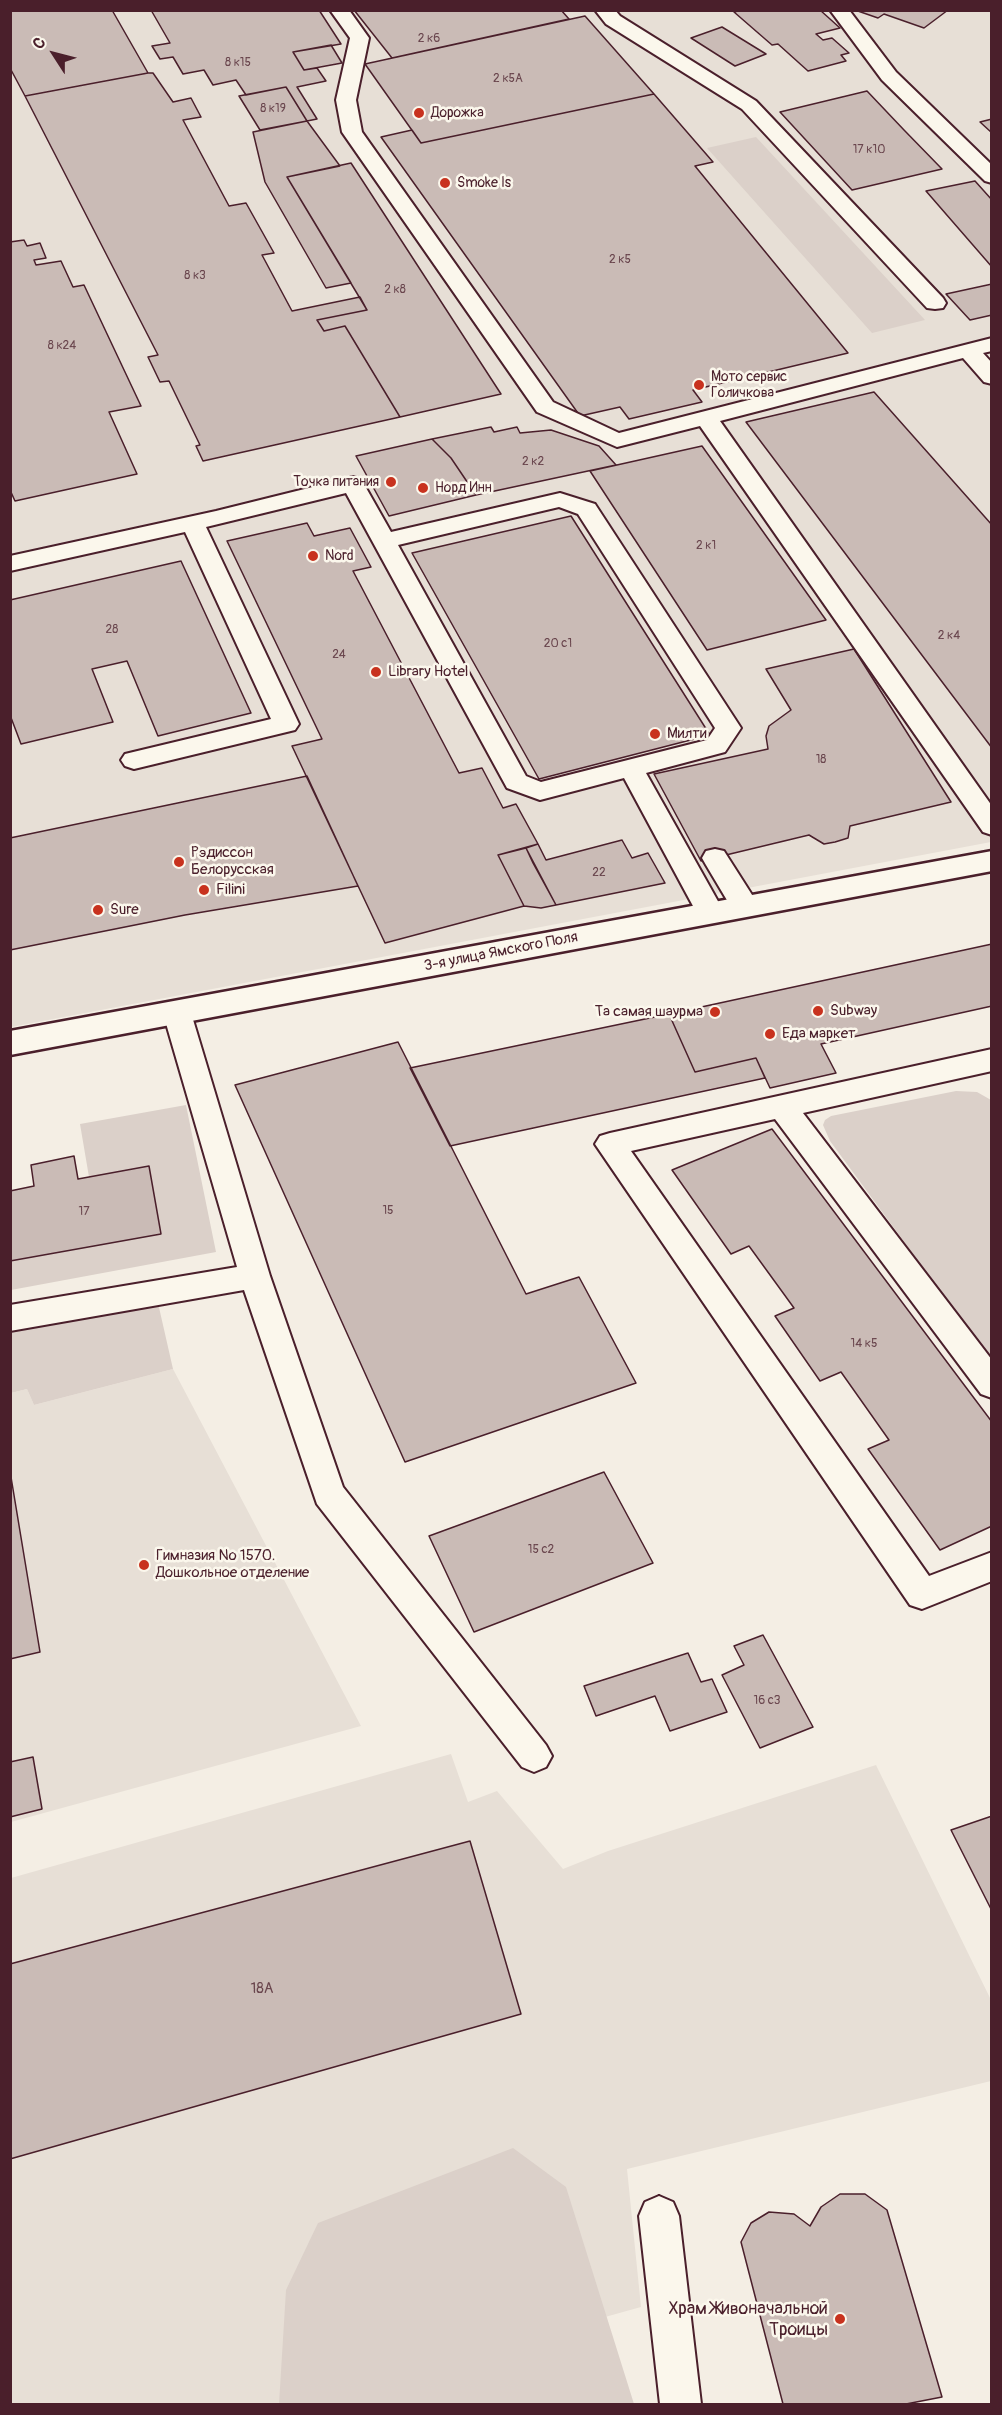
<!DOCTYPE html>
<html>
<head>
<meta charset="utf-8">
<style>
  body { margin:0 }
  #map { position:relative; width:1002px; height:2415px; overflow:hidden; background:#f4eee4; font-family:Pangolin,sans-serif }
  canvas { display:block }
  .frame { position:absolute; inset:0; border:12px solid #4a1f2b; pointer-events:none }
  .north { position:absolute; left:24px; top:24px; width:60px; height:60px; -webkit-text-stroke:4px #fbf7ec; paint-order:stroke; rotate:306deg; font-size:16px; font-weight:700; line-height:24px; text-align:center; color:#4a1f2b }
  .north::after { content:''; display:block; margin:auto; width:21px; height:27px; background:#4a1f2b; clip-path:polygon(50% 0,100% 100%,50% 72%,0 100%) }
</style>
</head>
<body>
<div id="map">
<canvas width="1002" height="2415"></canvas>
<div class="frame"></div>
<div class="north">С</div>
</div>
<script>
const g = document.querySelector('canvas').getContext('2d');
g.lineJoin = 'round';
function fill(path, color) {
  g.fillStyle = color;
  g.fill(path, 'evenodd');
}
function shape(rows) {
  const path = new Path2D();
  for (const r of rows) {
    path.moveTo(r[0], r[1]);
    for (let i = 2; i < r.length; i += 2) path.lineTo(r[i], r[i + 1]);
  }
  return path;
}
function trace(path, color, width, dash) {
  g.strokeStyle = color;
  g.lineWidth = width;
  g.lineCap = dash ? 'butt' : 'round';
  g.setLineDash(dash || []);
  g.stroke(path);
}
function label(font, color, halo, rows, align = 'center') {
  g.font = font + ' Pangolin,sans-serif';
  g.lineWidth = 5;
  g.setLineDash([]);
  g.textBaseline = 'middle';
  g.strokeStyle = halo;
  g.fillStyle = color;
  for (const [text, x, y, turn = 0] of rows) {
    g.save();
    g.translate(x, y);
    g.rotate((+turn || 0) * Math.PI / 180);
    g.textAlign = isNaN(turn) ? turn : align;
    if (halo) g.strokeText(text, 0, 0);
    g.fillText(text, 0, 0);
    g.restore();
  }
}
fill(shape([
  [11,11,991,11,991,842,11,1027],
  [173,1369,361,1726,11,1822,11,1393,27,1389,34,1405],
  [451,1754,468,1802,497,1791,563,1869,608,1851,876,1765,991,2000,991,2081,627,2169,641,2307,292,2404,11,2404,11,1878]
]), '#e7dfd6');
fill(shape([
  [756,137,925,320,872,333,707,148],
  [956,1091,977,1092,991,1100,991,1360,830,1141,823,1125,825,1120,831,1116],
  [186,1105,216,1252,11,1290,11,1261,161,1233,149,1166,89,1177,80,1124],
  [158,1303,173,1369,34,1405,27,1389,11,1393,11,1331],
  [513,2148,566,2187,634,2404,279,2404,286,2290,318,2223]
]), '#dbd0c9');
const building = shape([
  [10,10,112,10,148,73,25,96,10,68,10,10],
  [151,10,319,10,341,44,293,52,304,70,317,68,326,81,297,87,317,119,307,121,286,87,246,95,236,80,213,85,204,70,183,74,173,57,160,59,152,46,170,43,151,10],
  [354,10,561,10,569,19,392,58,354,10],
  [742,10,820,10,840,28,816,34,823,40,832,38,849,53,841,55,846,61,808,71,778,44,772,45,734,12,742,10],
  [855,10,948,10,924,28,884,14,878,18,855,10],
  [585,16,654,94,421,143,365,64,585,16],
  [722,27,766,54,735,66,691,38,722,27],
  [331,45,342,63,304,70,293,52,331,45],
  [148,73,153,73,173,102,191,98,201,117,183,120,229,206,246,203,274,253,262,255,292,311,360,297,367,310,317,320,324,331,345,326,400,417,203,461,196,446,200,445,169,381,160,382,148,357,158,355,25,96,148,73],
  [286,87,307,121,260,130,239,96,286,87],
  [867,91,904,130,942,169,852,190,780,112,867,91],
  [654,94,713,162,695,166,848,353,693,390,702,402,629,419,620,407,580,416,381,137,412,130,421,143,654,94],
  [992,119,992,133,980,122,992,119],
  [307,121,340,166,287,177,351,283,326,288,265,182,253,132,307,121],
  [351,163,501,394,400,417,345,326,324,331,317,320,367,310,287,177,351,163],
  [975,181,992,200,992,267,926,191,975,181],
  [24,240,27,246,40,243,46,258,34,260,36,265,61,261,73,287,84,285,141,406,109,412,137,474,15,501,10,490,10,242,24,240],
  [992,284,992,315,970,320,946,294,992,284],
  [874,392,992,525,992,748,746,422,874,392],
  [491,427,494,432,517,427,520,433,551,430,599,446,616,465,476,495,451,458,432,439,491,427],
  [432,439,451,458,476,495,389,516,356,456,432,439],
  [702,446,826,620,707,650,590,471,702,446],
  [571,516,710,735,539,779,412,553,571,516],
  [307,523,314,536,350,528,371,567,353,571,459,773,482,768,503,808,516,804,538,844,498,855,524,906,385,943,292,746,322,739,227,541,307,523],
  [181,561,251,713,158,736,127,661,92,669,113,722,21,744,10,715,10,600,181,561],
  [854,649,951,802,850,826,848,838,835,842,824,844,809,835,701,861,654,774,768,749,766,736,769,726,791,710,766,669,854,649],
  [307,776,358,886,185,915,10,950,10,838,307,776],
  [622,840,632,858,648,853,665,883,556,905,526,848,538,844,546,860,622,840],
  [526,848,533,863,556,905,541,908,524,906,498,855,526,848],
  [992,944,992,1006,821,1044,836,1073,770,1088,756,1058,695,1072,669,1014,992,944],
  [669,1014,695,1072,756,1058,765,1078,450,1146,410,1068,669,1014],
  [398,1042,526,1294,579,1277,636,1383,405,1462,235,1085,398,1042],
  [772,1129,992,1422,992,1526,940,1550,868,1449,889,1440,841,1372,820,1381,775,1316,794,1308,749,1246,731,1254,672,1170,772,1129],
  [74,1156,78,1179,149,1166,161,1234,10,1261,10,1191,34,1186,31,1165,74,1156],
  [10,1471,40,1652,10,1659,10,1471],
  [604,1472,653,1563,474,1632,429,1536,604,1472],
  [763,1635,813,1727,760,1748,722,1675,744,1665,734,1646,763,1635],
  [688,1653,701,1682,712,1679,727,1712,670,1731,655,1696,596,1716,584,1686,688,1653],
  [33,1757,42,1809,10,1817,10,1762,33,1757],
  [992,1816,992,1911,951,1830,992,1816],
  [470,1841,521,2014,10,2159,10,1964,470,1841],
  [840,2194,865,2194,887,2210,942,2397,906,2404,783,2404,741,2242,751,2223,769,2212,794,2214,810,2226,821,2207,840,2194]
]);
fill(building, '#cabbb6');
trace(building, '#4a1f2b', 1.5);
const service = shape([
  [330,10,349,10,369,38,356,100,362,132,553,402,619,433,992,338,992,351,983,353,992,363,992,384,984,382,963,358,720,421,992,806,992,835,983,832,700,426,617,447,537,412,342,132,336,100,350,38,330,10],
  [595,10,615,10,620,16,756,101,943,298,946,303,943,308,935,309,927,308,742,109,606,24,595,10],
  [830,10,849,10,896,72,992,165,992,183,985,181,882,80,830,10],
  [353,477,361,479,391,532,560,493,595,504,741,728,725,752,646,773,724,912,720,919,710,922,700,919,624,778,540,800,507,788,346,493,206,527,299,724,295,730,134,769,125,766,121,760,125,754,271,719,185,532,10,571,10,556,216,511,353,477],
  [559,507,578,514,715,728,707,740,541,782,526,776,398,545,559,507],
  [715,849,724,851,754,898,758,905,754,912,744,915,734,912,706,865,702,858,706,851,715,849],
  [177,1003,187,1006,191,1013,270,1276,343,1487,546,1745,552,1756,546,1767,534,1772,522,1767,317,1504,244,1290,10,1331,10,1305,237,1267,163,1013,167,1006,177,1003],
  [992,1049,992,1071,803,1113,992,1360,992,1398,981,1394,775,1119,631,1151,929,1576,992,1552,992,1581,922,1609,910,1605,595,1144,600,1136,610,1133,992,1049],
  [659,2196,673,2202,679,2216,701,2404,660,2404,639,2216,645,2202,659,2196]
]);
const minor = shape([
  [992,851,992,871,10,1055,10,1031,992,851]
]);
trace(service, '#4a1f2b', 4);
trace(minor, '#4a1f2b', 5);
fill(service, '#fbf7ec');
fill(minor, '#fbf7ec');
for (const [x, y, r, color] of [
  [419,113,6,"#c8321e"],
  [445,183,6,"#c8321e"],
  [699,385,6,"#c8321e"],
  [391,482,6,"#c8321e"],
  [423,488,6,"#c8321e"],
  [313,556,6,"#c8321e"],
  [376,672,6,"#c8321e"],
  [655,734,6,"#c8321e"],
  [179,862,6,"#c8321e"],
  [204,890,6,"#c8321e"],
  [98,910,6,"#c8321e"],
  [818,1011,6,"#c8321e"],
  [715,1012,6,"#c8321e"],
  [770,1034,6,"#c8321e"],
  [144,1565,6,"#c8321e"],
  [840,2319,6,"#c8321e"]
]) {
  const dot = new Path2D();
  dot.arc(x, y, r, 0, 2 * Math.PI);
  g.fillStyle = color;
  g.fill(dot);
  trace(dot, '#fbf7ec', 2);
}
label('12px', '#6a464e', null, [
  ["2 к6",429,39],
  ["8 к15",238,63],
  ["2 к5А",508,79],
  ["8 к19",273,109],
  ["17 к10",869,150],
  ["2 к5",620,260],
  ["8 к3",195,276],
  ["2 к8",395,290],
  ["8 к24",62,346],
  ["2 к2",533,462],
  ["2 к1",706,546],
  ["28",112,630],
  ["2 к4",949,636],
  ["20 с1",558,644],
  ["24",339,655],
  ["18",821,760],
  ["22",599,873],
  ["15",388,1211],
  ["17",84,1212],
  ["14 к5",864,1344],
  ["15 с2",541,1550],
  ["16 с3",767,1701]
]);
label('14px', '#4a1f2b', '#fbf7ec', [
  ["Дорожка",431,113],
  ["Smoke Is",457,183],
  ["Мото сервис",711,377],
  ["Голичкова",711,393],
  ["Точка питания",379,482,"right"],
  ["Норд Инн",435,488],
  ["Nord",325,556]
], 'left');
label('15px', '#4a1f2b', '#fbf7ec', [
  ["Library Hotel",388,672],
  ["Милти",667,734],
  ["Рэдиссон",191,853],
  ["Белорусская",191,870],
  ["Filini",216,890],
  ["Sure",110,910],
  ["Subway",830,1011],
  ["Та самая шаурма",703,1012,"right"],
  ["Еда маркет",782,1034],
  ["Гимназия № 1570.",156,1556],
  ["Дошкольное отделение",156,1573]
], 'left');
label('15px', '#4a1f2b', '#fbf7ec', [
  ["3-я улица Ямского Поля",501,952,-11]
]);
label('15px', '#6a464e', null, [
  ["18А",262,1989]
]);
label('18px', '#4a1f2b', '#fbf7ec', [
  ["Храм Живоначальной",828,2309],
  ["Троицы",828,2330]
], 'right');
</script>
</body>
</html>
